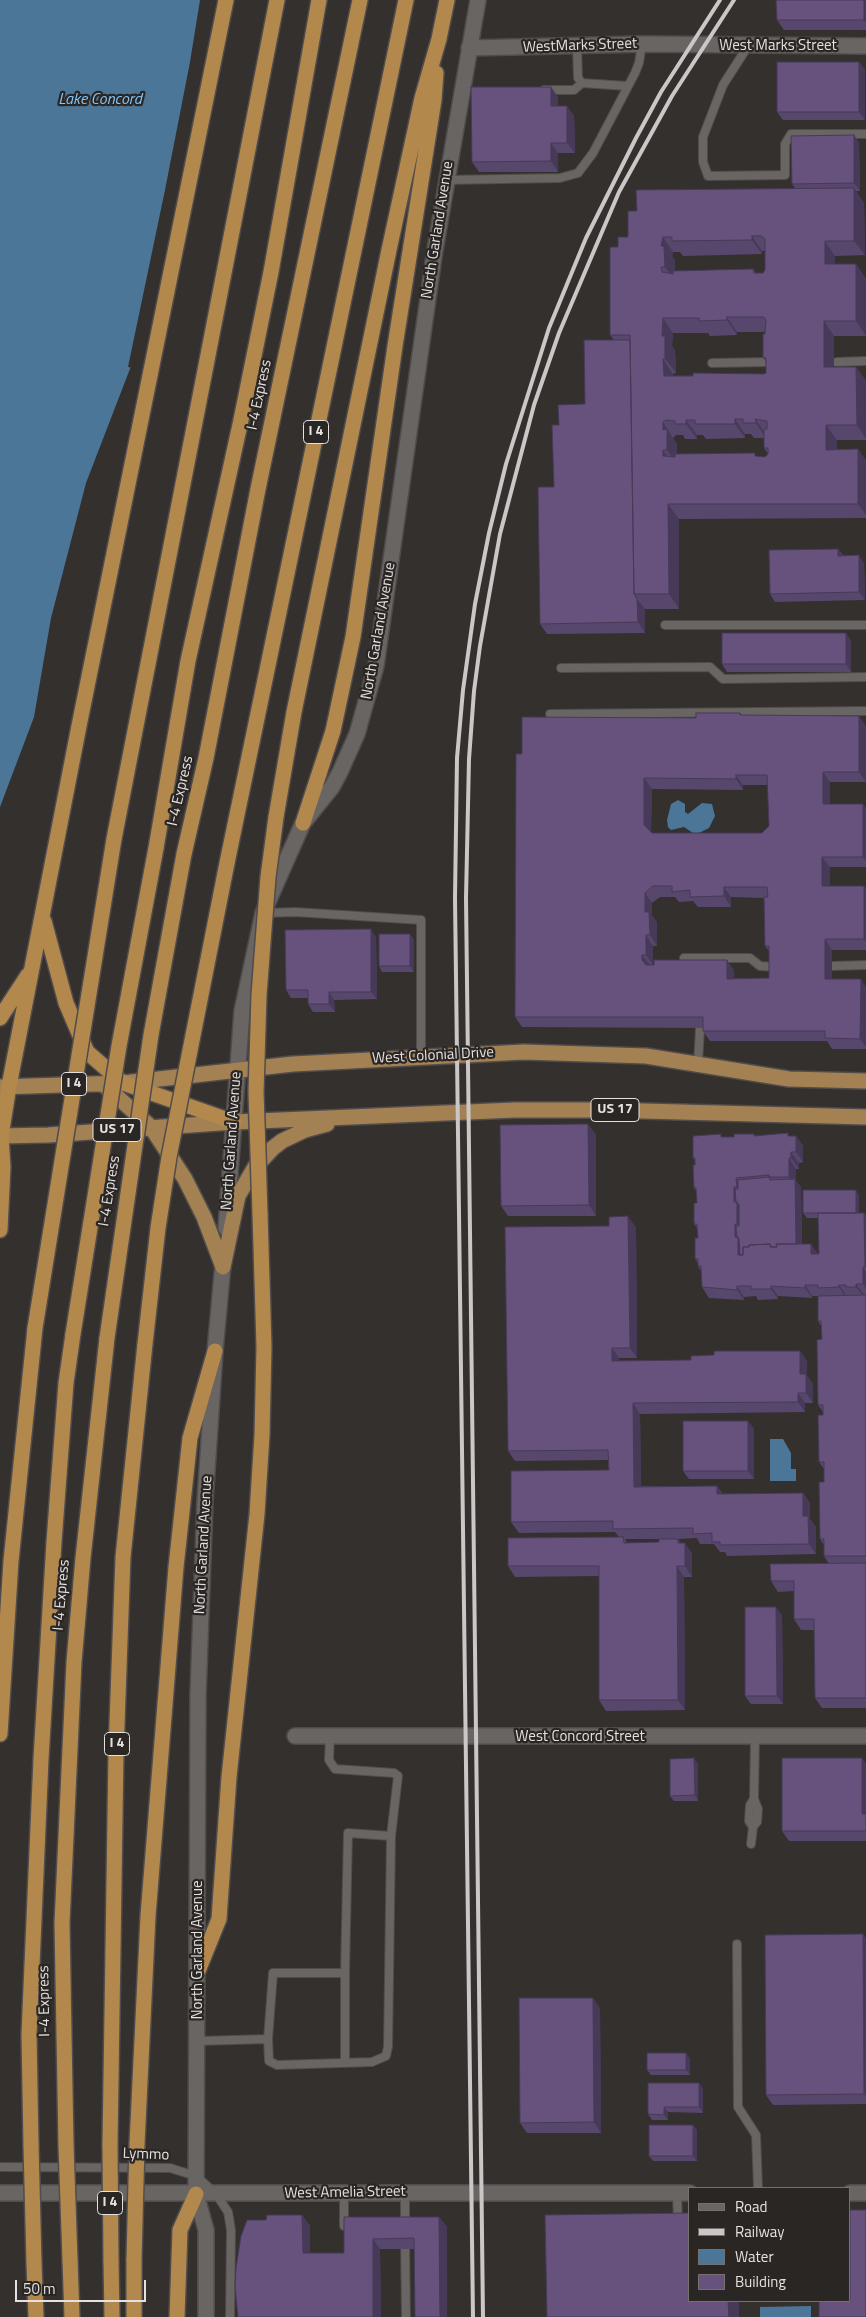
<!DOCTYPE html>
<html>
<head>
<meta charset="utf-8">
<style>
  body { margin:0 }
  #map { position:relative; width:866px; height:2317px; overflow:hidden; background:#34302e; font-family:"Titillium Web",sans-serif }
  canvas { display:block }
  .legend { position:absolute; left:688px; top:2187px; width:162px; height:115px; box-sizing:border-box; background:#2a2624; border:1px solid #74716f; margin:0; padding:6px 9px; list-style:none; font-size:15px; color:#e4e1e0 }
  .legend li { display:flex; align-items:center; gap:10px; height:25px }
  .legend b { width:25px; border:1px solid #74716f }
  .scale { position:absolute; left:15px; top:2280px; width:131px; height:22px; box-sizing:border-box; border:2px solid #e4e1e0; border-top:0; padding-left:6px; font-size:15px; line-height:18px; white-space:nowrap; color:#e4e1e0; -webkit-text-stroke:4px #2a2624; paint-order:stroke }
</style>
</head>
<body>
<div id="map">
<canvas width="866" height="2317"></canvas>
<ul class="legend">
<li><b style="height:6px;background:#696563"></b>Road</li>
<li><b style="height:6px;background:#cac7c6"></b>Railway</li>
<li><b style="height:14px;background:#4b7697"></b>Water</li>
<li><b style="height:14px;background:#66527d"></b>Building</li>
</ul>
<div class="scale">50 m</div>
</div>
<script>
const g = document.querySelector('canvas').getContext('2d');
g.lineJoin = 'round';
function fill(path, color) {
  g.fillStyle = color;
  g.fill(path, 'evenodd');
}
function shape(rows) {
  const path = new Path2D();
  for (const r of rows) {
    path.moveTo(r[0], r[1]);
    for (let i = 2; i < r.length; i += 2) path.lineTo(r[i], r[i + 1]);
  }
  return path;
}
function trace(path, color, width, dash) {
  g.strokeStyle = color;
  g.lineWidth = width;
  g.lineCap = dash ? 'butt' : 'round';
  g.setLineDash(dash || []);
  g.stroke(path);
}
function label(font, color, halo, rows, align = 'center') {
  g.font = font + ' "Titillium Web",sans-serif';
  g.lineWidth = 4.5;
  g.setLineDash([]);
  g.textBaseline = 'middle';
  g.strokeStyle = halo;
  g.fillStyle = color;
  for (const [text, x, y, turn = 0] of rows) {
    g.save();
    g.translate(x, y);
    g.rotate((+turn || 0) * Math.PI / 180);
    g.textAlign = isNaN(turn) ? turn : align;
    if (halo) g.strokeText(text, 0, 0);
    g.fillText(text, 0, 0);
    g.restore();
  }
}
fill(shape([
  [0,0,227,0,138,348,86,483,51,618,34,717,0,807],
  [678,800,685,804,685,812,688,814,702,803,712,804,715,816,709,828,699,833,693,833,684,827,671,830,668,827,667,820,671,804],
  [770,1439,783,1439,791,1453,791,1469,796,1469,796,1481,770,1481],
  [811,2306,811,2317,760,2317,760,2307]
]), '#4b7697');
fill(shape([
  [200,0,229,0,187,175,140,349,133,368,128,367,165,190,190,62]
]), '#34302e');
const service = shape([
  [748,46,723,85,703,137,703,162,708,176,785,175,785,144,791,134,866,134],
  [577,47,578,78,582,83,627,86],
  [544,90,574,90,582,83],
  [446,180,560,178,578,173,593,153,635,73,639,63,642,44],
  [837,362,866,361],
  [712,363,770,362],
  [665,625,866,625],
  [561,668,710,667,723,679,866,677],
  [550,714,866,711],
  [265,913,295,912,421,920,421,1056],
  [684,958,750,958,760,966,776,967],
  [832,966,866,965],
  [698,1064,700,1028],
  [330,1736,329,1760,335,1769,394,1773,398,1776,391,1836],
  [753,1827,749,1821,750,1805,754,1799],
  [751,1844,753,1827,757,1822,758,1809,754,1799,755,1737],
  [737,1944,738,2107,756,2135,758,2188],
  [345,1973,345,2063],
  [198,2041,268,2039,269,2061,277,2065,372,2062,386,2056,388,2047,391,1836,348,1833,345,1973,273,1973,268,2039],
  [0,2167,170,2168,196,2176,216,2194,228,2212,231,2230,230,2317],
  [405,2192,405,2225],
  [344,2193,344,2226],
  [677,2193,678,2223],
  [405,2239,406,2317]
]);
const minor = shape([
  [469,48,642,44,866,46],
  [295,1736,866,1736]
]);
const tertiary = shape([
  [226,1228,242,1011,263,913,303,823,332,787,340,772,357,734,376,666,434,256,478,0],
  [0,2193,690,2193],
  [850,2193,866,2193],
  [206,2317,206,2230,196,2194,198,1695,205,1501,215,1351,224,1253]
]);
const trunk = shape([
  [104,1085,151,1127,185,1179,204,1217,223,1267],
  [0,1087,123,1083,293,1064,524,1052,646,1056,789,1079,866,1081],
  [0,1136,48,1135,234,1122,515,1110,606,1110,866,1117],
  [223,1267,238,1196,255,1167,273,1148,282,1141,305,1130,327,1124]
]);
const motorway = shape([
  [276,817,294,712,389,250,422,98,439,39,447,0],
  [303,823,333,731,353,637,395,346,434,100,436,73],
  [114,839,277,0],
  [156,848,188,661,241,420,271,272,319,0],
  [184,854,206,758,258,489,360,0],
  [227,863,406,0],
  [44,921,66,1003,87,1052,123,1083,234,1122],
  [0,1018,28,975],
  [0,1230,3,1167,1,1136,9,1086,79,726,226,0],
  [0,1734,11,1561,35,1328],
  [198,1971,219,1919,229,1777,257,1514,262,1435,264,1347,260,1213],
  [137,2144,148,1916,176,1567,190,1438,215,1351],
  [31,2145,29,2034,41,1759,54,1542,66,1383,73,1334],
  [66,2145,62,1923,74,1662,83,1558,107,1338],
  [110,2145,116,1752,123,1557,145,1344],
  [70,2260,72,2317],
  [111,2260,112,2317],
  [34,2263,36,2317],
  [134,2317,134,2259],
  [177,2317,180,2230,196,2194]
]);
trace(service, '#504c4b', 10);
trace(minor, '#504c4b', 18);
trace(tertiary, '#504c4b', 18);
trace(trunk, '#504c4b', 18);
trace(motorway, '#504c4b', 18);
trace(service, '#696563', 8);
trace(minor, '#696563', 15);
trace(tertiary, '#696563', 15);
trace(trunk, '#a48152', 15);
trace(motorway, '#b2884d', 15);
trace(shape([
  [473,2317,455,898,457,758,463,690,475,604,489,533,506,464,549,328,586,238,636,138,661,92,720,0],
  [483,2317,466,898,469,759,474,691,480,646,500,534,534,405,559,333,619,192,672,96,734,0]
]), '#cac7c6', 4);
const motorwayBridge = shape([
  [260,1213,256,1092,259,995,268,877,276,817],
  [35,1328,114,839],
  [73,1334,119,1046,156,848],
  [107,1338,151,1035,184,854],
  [145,1344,158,1228,169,1157,227,863],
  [31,2145,34,2263],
  [66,2145,70,2260],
  [110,2145,111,2260],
  [134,2259,137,2144]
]);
trace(motorwayBridge, '#504c4b', 18, []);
trace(motorwayBridge, '#b2884d', 15);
fill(shape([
  [866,0,866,30,784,30,777,20],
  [859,62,865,70,865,120,783,120,777,112],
  [558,97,558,106,567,106,574,116,575,153,558,153,558,172,479,172,472,162],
  [854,135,859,143,860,191,856,191,864,203,865,255,835,256,835,264,856,264,866,279,866,336,834,336,834,367,856,367,866,381,866,440,837,440,837,449,858,449,866,461,866,518,679,519,679,609,645,609,645,633,547,634,540,624,554,487,585,404,614,340,610,335,618,247,628,237,637,211,795,188,792,184],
  [762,251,765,251,765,270,763,273,756,273,753,269,675,271,675,260,672,257,673,252,680,252,683,256,762,254],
  [737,332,765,332,763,358,766,362,766,373,764,374,673,376,673,374,676,373,675,350,672,346,673,333,708,333,710,336,737,335],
  [745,434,751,434,754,438,764,438,764,448,768,454,765,457,677,454,677,444,673,438,676,435,683,435,685,439,697,439,697,435,703,435,706,439,745,438],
  [838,549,843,555,864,563,865,600,775,602,770,594],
  [846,633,851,641,851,672,727,672,722,664],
  [740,713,742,715,866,726,866,782,830,782,830,804,866,808,866,867,830,867,830,886,864,886,866,889,866,950,832,950,832,979,866,987,866,1049,832,1049,827,1041,710,1041,703,1031,703,1028,522,1027,515,1017,522,754,696,718],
  [743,785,768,785,769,826,762,833,652,833,651,832,652,789,743,790],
  [660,897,675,897,679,902,693,901,698,907,731,907,731,897,764,898,765,946,769,951,769,978,734,978,734,971,727,960,653,965,653,946,657,946,657,922,652,916,652,903],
  [410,934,414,940,414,972,382,972,379,966],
  [376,937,377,999,334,1000,335,1012,313,1012,308,1004,308,998,291,998,286,990],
  [596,1134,596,1216,508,1216,501,1206],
  [754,1134,756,1136,796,1136,803,1146,803,1162,799,1163,799,1169,796,1169,796,1181,801,1187,802,1244,819,1254,818,1218,807,1218,803,1213,859,1195,859,1213,864,1213,866,1215,866,1295,864,1295,866,1295,866,1708,822,1708,815,1698,814,1630,801,1630,794,1619,794,1591,778,1592,771,1581,829,1564,824,1556,824,1545,820,1539,824,1482,824,1469,819,1462,823,1415,823,1412,818,1405,822,1339,821,1326,818,1321,824,1296,812,1296,812,1298,778,1296,778,1299,758,1300,756,1296,744,1297,744,1300,709,1298,702,1287,701,1271,698,1266,698,1263,695,1259,698,1238,697,1228,694,1224,697,1203,697,1192,694,1188,695,1161,693,1158,723,1137,734,1137],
  [636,1227,637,1358,619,1358,619,1361,691,1360,714,1355,800,1351,807,1361,807,1376,813,1384,813,1403,805,1403,805,1412,640,1414,641,1486,717,1486,723,1494,803,1493,810,1503,810,1519,816,1527,816,1554,727,1556,725,1552,720,1552,714,1544,700,1544,697,1538,678,1539,681,1543,692,1553,692,1577,684,1577,685,1710,606,1711,599,1700,599,1576,515,1577,508,1566,619,1537,615,1532,519,1533,511,1522,609,1470,608,1460,515,1461,508,1451],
  [625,1539,659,1539,659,1542,627,1543],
  [748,1421,754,1429,754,1479,689,1479,683,1471],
  [782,1615,783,1704,751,1704,745,1696],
  [698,1764,698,1801,674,1801,670,1796],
  [866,1764,866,1841,789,1841,782,1831],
  [863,1934,866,1939,866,2104,773,2105,766,2095],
  [600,2008,601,2133,527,2133,520,2123],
  [686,2053,690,2059,690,2075,651,2075,647,2070],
  [699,2083,703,2089,703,2113,668,2112,668,2120,652,2120,648,2114],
  [693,2125,697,2130,697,2161,653,2161,649,2156],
  [302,2215,310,2226,310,2253,344,2253,344,2217,439,2217,447,2227,414,2249,380,2249,381,2317,238,2317,266,2220]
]), '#58476c');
fill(shape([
  [864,0,866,0,866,23,864,20],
  [859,62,865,70,865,120,859,112],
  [551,87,558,97,558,116,551,106],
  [567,106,574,116,575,153,567,143],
  [854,135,859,143,860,191,854,183],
  [551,143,558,153,558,172,551,161],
  [854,188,864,203,865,255,854,241],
  [752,236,762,251,762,254,752,240],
  [663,237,673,252,672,257,675,260,675,281,665,267,661,246],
  [825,241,835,256,835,279,825,264],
  [856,264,866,279,866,336,856,321],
  [727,317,737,332,737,335,727,320],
  [663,318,673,333,672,346,675,350,676,373,665,359,662,336],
  [824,321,834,336,834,382,824,367],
  [663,359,673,374,674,391,664,376],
  [856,367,866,381,866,439,857,425],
  [735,419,745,434,745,438,735,424],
  [755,419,766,434,766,438,756,423],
  [686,420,697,435,697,439,686,424],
  [663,422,677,444,677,465,667,450,663,430],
  [826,425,837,440,837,464,826,450],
  [858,449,866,461,866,515,858,504],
  [663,450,674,465,663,456],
  [668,504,679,519,679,609,669,594],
  [838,549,844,557,838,556],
  [859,555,864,563,865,600,859,592],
  [637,599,645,609,645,633,638,622],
  [846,633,851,641,851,672,846,664],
  [859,716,866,726,866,782,859,772],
  [823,772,830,782,830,814,823,804],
  [736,775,743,785,743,790,736,779],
  [644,778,652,789,651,835,644,825],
  [863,804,866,808,866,861,863,857],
  [822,857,830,867,830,896,822,886],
  [864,886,866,889,866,943,864,939],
  [724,887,731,897,731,907,724,896],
  [645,893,652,903,652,916,657,922,657,946,650,935,645,912],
  [371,929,376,937,377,999,371,992],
  [410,934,414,940,414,972,410,966],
  [646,935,653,946,653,965,646,955],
  [825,939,832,950,832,990,825,979],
  [642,955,650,965,650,971,642,960],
  [727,960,734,971,735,989,727,979],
  [861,979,866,987,866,1047,860,1039],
  [329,992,334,1000,335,1012,329,1004],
  [588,1124,596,1134,596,1216,589,1205],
  [796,1136,803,1146,803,1162,796,1152],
  [791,1152,799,1163,799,1169,791,1158],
  [789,1158,796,1169,796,1181,801,1187,802,1254,796,1246,795,1185,789,1177],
  [736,1178,744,1188,744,1197,737,1187],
  [734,1187,741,1197,745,1234,737,1224,734,1202],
  [856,1190,859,1195,859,1218,856,1213],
  [864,1213,866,1215,866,1268,865,1267],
  [628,1216,636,1227,637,1358,630,1348],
  [735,1224,742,1234,740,1258,738,1255,735,1237],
  [811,1244,818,1254,811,1254],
  [863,1267,866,1272,866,1289,863,1284],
  [856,1284,864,1295,864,1297,856,1287],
  [805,1285,812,1296,812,1298,805,1288],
  [839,1285,846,1295,846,1298,839,1287],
  [737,1286,744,1297,744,1300,737,1290],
  [771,1286,778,1296,778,1299,771,1289],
  [612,1348,619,1358,619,1371,612,1361],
  [800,1351,807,1361,807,1376,813,1384,813,1403,806,1393,800,1374],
  [798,1393,805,1403,805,1412,798,1402],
  [633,1403,640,1414,641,1497,634,1487],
  [748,1421,754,1429,754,1479,748,1471],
  [717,1486,724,1496,717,1494],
  [803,1493,810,1503,810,1519,816,1527,816,1554,809,1544,803,1516],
  [678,1539,685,1548,685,1543,692,1553,692,1577,685,1566,678,1543],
  [677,1566,684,1577,685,1710,678,1700],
  [776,1607,782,1615,783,1704,777,1696],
  [694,1758,698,1764,698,1801,695,1795],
  [862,1758,866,1764,866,1819,862,1814],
  [863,1934,866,1939,866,2097,864,2094],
  [593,1998,600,2008,601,2133,594,2122],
  [686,2053,690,2059,690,2075,686,2070],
  [699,2083,703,2089,703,2113,699,2107],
  [664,2107,668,2112,668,2120,664,2115],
  [693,2125,697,2130,697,2161,693,2156],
  [302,2215,310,2226,310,2263,303,2253],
  [439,2217,447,2227,447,2317,440,2317],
  [373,2239,380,2249,381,2317,373,2317],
  [728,2301,739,2301,739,2317,729,2317]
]), '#473958');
const building = shape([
  [776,0,864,0,864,20,777,20,776,0],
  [777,62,859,62,859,112,777,112,777,62],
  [471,87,551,87,551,106,567,106,567,143,551,143,551,161,472,162,471,87],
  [854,135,854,183,792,184,791,136,854,135],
  [854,188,854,241,825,241,825,264,856,264,856,321,824,321,824,367,856,367,857,425,826,425,826,450,858,449,858,504,668,504,669,594,634,594,630,335,610,335,610,247,618,247,618,237,628,237,628,211,637,211,636,190,854,188],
  [752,236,761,236,765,239,765,270,763,273,754,273,753,269,673,271,673,274,662,272,661,267,665,267,664,246,661,246,663,237,672,237,672,241,752,240,752,236],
  [727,317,764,317,766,320,765,334,763,334,763,358,766,358,766,373,764,374,693,373,693,376,664,376,663,359,665,359,665,336,662,336,663,318,699,318,699,321,727,320,727,317],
  [735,419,743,419,743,423,756,423,755,419,767,421,767,429,764,429,764,448,768,448,768,454,765,457,755,456,755,453,675,454,675,457,663,456,663,450,667,450,667,429,663,430,663,422,666,420,675,421,675,424,686,424,686,420,695,420,695,424,735,424,735,419],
  [584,340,630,340,634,594,637,599,638,622,540,624,538,487,554,487,552,425,559,425,558,405,585,404,584,340],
  [838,549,838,556,859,555,859,592,770,594,769,550,838,549],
  [722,633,846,633,846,664,722,664,722,633],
  [696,713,740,713,740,715,859,716,859,772,823,772,823,804,863,804,863,857,822,857,822,886,864,886,864,939,825,939,825,979,861,979,860,1039,825,1038,825,1031,703,1031,703,1017,515,1017,516,754,522,754,522,717,696,718,696,713],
  [736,775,767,775,769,826,762,833,652,833,644,825,644,778,736,779,736,775],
  [653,886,672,886,672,892,690,890,690,897,724,896,724,887,767,887,768,897,764,897,765,946,769,946,769,978,727,979,727,960,654,960,654,965,646,965,642,960,642,955,646,955,646,935,650,935,649,912,645,912,645,893,653,886],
  [371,929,371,992,329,992,329,1004,308,1004,308,990,286,990,285,930,371,929],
  [379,934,410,934,410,966,379,966,379,934],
  [588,1124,589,1205,501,1206,500,1125,588,1124],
  [788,1133,788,1136,796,1136,796,1152,791,1152,791,1158,789,1158,789,1177,769,1177,769,1175,736,1178,737,1187,734,1187,734,1202,737,1202,737,1224,735,1224,735,1237,738,1237,738,1255,743,1255,743,1247,749,1247,749,1245,770,1244,770,1247,777,1247,776,1244,811,1244,811,1254,819,1254,818,1213,864,1213,865,1267,863,1267,863,1284,856,1284,856,1287,846,1287,846,1285,839,1285,839,1287,818,1288,818,1285,805,1285,805,1288,771,1286,771,1289,751,1289,751,1286,737,1286,737,1290,702,1287,701,1266,698,1266,698,1259,695,1259,695,1238,698,1238,697,1224,694,1224,694,1203,697,1203,696,1188,694,1188,693,1165,695,1165,695,1158,693,1158,693,1136,721,1134,721,1137,734,1137,734,1134,754,1134,754,1136,788,1133],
  [769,1177,770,1180,795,1179,796,1244,776,1244,777,1247,772,1247,770,1244,749,1245,749,1247,743,1247,743,1255,740,1255,739,1239,738,1237,737,1237,736,1226,739,1226,739,1205,737,1202,736,1202,735,1189,738,1189,738,1180,769,1177],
  [803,1190,856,1190,856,1213,803,1213,803,1190],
  [628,1216,630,1348,612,1348,612,1361,691,1360,691,1356,714,1355,714,1351,800,1351,800,1374,806,1374,806,1393,798,1393,798,1402,633,1403,634,1487,717,1486,717,1494,803,1493,803,1516,808,1516,809,1544,720,1545,720,1542,712,1542,712,1533,693,1534,693,1528,613,1529,613,1521,511,1522,511,1471,609,1470,608,1450,508,1451,505,1227,609,1226,609,1217,628,1216],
  [866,1295,866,1556,824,1556,824,1539,820,1539,819,1482,824,1482,824,1462,819,1462,818,1415,823,1415,823,1405,818,1405,817,1340,822,1339,821,1321,818,1321,818,1296,866,1295],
  [683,1421,748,1421,748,1471,683,1471,683,1421],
  [623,1537,624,1543,659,1542,659,1539,678,1539,678,1543,685,1543,685,1566,677,1566,678,1700,599,1700,599,1566,508,1566,508,1538,623,1537],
  [866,1563,866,1698,815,1698,814,1619,794,1619,794,1581,771,1581,770,1564,866,1563],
  [745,1607,776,1607,777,1696,745,1696,745,1607],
  [694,1758,695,1795,670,1796,670,1759,694,1758],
  [782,1758,862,1758,862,1814,866,1814,866,1831,782,1831,782,1758],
  [863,1934,864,2094,766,2095,765,1935,863,1934],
  [519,1998,593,1998,594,2122,520,2123,519,1998],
  [647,2053,686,2053,686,2070,647,2070,647,2053],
  [648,2083,699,2083,699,2107,664,2107,664,2115,648,2114,648,2083],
  [649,2125,693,2125,693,2156,649,2156,649,2125],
  [850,2210,866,2210,866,2317,819,2317,819,2301,850,2301,850,2210],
  [690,2213,690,2301,728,2301,729,2317,547,2317,545,2215,690,2213],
  [267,2215,302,2215,303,2253,344,2253,344,2217,439,2217,440,2317,415,2317,414,2238,373,2239,373,2317,238,2317,235,2287,236,2268,241,2236,247,2220,266,2220,267,2215]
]);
fill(building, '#66527d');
trace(building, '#473958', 1);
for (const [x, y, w] of [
  [316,432,25],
  [74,1084,25],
  [615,1110,48],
  [117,1130,48],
  [117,1744,25],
  [110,2203,25]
]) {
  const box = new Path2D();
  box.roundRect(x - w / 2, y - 11.5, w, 23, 4);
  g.fillStyle = '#2a2624';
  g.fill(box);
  trace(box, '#e4e1e0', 1);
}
label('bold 14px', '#e4e1e0', null, [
  ["I 4",316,432],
  ["I 4",74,1084],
  ["US 17",615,1110],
  ["US 17",117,1130],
  ["I 4",117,1744],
  ["I 4",110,2203]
]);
label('15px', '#e4e1e0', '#2a2624', [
  ["WestMarks Street",580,46,-2],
  ["West Marks Street",778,46],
  ["North Garland Avenue",438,230,-81],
  ["I-4 Express",260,395,-78],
  ["North Garland Avenue",379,631,-80],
  ["I-4 Express",181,791,-77],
  ["West Colonial Drive",433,1056,-3],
  ["North Garland Avenue",232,1141,-86],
  ["I-4 Express",110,1191,-81],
  ["North Garland Avenue",204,1545,-87],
  ["I-4 Express",62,1595,-85],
  ["West Concord Street",580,1737],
  ["North Garland Avenue",198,1950,-90],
  ["I-4 Express",45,2001,-91],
  ["Lymmo",146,2155,2],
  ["West Amelia Street",345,2193,-1]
]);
label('italic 16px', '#82c6fa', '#2a2624', [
  ["Lake Concord",100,100]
]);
</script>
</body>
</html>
